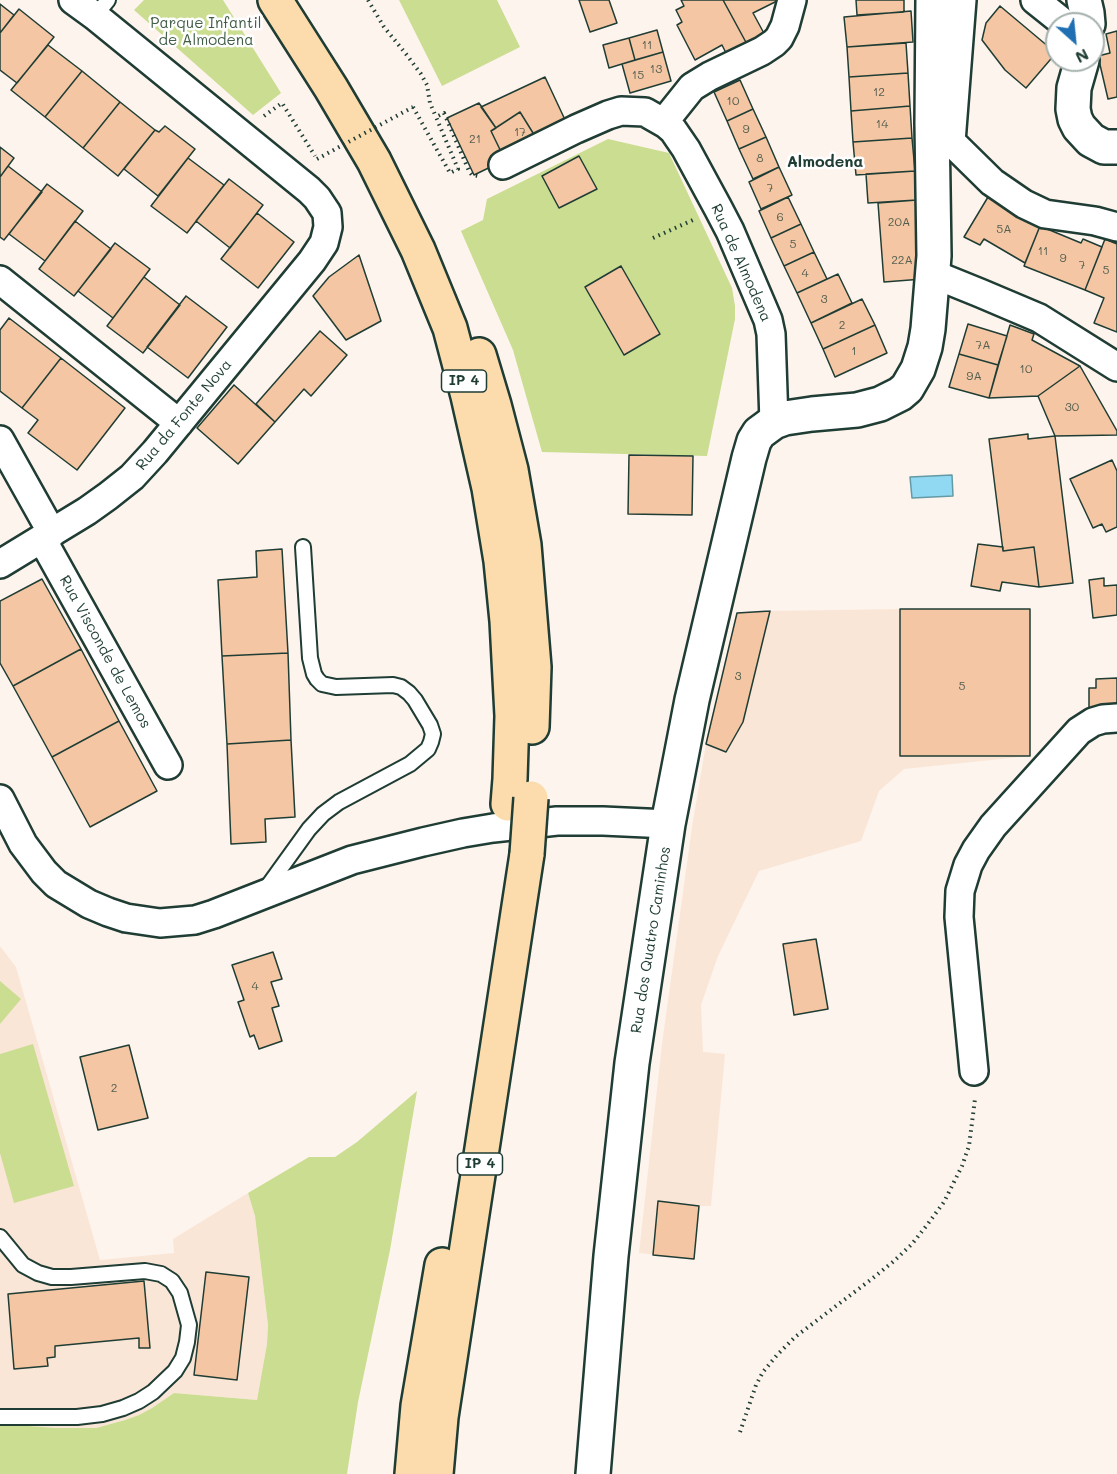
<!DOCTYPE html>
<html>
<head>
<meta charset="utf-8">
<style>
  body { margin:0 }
  #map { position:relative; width:1117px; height:1474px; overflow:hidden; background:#fdf4ed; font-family:Mali,sans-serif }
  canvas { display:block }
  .north { position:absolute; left:1045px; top:12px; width:60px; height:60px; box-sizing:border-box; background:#fff; border:2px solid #a5b1ae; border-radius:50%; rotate:153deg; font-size:16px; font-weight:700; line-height:24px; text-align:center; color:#1f3d34 }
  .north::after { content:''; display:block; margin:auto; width:21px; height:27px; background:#1f6fb2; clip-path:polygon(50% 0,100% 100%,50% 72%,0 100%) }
</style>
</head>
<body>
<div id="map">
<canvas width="1117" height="1474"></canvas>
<div class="north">N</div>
</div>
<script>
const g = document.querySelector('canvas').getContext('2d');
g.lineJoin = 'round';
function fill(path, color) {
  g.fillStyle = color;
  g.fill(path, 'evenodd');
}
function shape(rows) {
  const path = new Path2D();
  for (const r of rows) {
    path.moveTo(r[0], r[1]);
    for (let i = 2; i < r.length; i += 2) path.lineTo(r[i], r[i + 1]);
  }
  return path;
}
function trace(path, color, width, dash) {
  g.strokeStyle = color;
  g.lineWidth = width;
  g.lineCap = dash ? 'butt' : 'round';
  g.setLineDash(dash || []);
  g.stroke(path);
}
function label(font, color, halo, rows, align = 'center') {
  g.font = font + ' Mali,sans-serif';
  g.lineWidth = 5;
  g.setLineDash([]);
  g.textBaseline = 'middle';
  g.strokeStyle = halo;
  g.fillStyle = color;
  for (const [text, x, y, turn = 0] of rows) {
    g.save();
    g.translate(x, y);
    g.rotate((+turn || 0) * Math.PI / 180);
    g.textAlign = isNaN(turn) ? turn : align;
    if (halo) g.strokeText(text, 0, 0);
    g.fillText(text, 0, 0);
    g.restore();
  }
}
fill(shape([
  [900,609,1030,609,1030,756,904,769,879,791,861,841,759,871,718,956,701,1005,703,1052,725,1054,711,1206,699,1206,694,1259,639,1253,662,1044,692,827,706,744,737,613,770,611],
  [0,946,16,967,100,1260,174,1253,173,1239,248,1193,255,1216,268,1325,267,1344,257,1400,174,1393,152,1408,139,1415,125,1420,96,1428,56,1428,0,1424]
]), '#fae6d7');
fill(shape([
  [144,0,223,0,281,93,253,115,134,10],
  [399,0,497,0,520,47,442,86],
  [608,139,669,153,732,288,735,306,735,319,707,456,542,452,513,350,461,231,483,220,487,199],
  [0,981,21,999,0,1024],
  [33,1044,74,1186,14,1203,0,1153,0,1054],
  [417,1091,390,1250,358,1402,347,1474,0,1474,0,1424,56,1428,96,1428,125,1420,139,1415,152,1408,174,1393,257,1400,267,1344,268,1325,255,1216,248,1193,309,1157,335,1157,357,1142]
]), '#cadd91');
const water = shape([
  [952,475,953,496,912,498,910,477,952,475]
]);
fill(water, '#91d8f2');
trace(water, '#639aa6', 1.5);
const building = shape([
  [579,0,609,0,617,23,590,32,579,0],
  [681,0,723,0,748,46,728,57,722,45,695,60,677,25,682,22,676,10,684,6,681,0],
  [723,0,776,0,777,1,753,13,766,37,748,46,723,0],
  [856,0,904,0,904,12,857,15,856,0],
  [0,4,14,15,0,33,0,4],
  [1000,6,1056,53,1026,88,1005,70,982,40,986,23,1000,6],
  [19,9,54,37,17,83,0,70,0,33,19,9],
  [911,11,913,42,847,47,844,17,911,11],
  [657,30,663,52,635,60,629,38,657,30],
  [1117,31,1117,97,1108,99,1098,56,1110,53,1106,34,1117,31],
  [629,38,635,60,609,68,603,45,629,38],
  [906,43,908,73,849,77,847,47,906,43],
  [48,45,82,71,45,117,11,90,48,45],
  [663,52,671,81,630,93,622,64,663,52],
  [82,71,120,102,83,148,45,117,82,71],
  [908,73,910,106,851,111,849,77,908,73],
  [545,77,567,124,538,141,520,112,496,128,481,107,545,77],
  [740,80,753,109,727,121,714,92,740,80],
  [120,102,155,130,118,176,83,148,120,102],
  [479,103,496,128,491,131,505,160,474,175,447,118,479,103],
  [910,106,912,138,853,142,851,111,910,106],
  [753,109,766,137,739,149,727,121,753,109],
  [520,112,538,141,505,160,491,131,520,112],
  [165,126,195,149,158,196,124,169,155,130,159,132,165,126],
  [766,137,779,167,753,179,739,149,766,137],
  [912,138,915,171,856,175,853,142,912,138],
  [0,147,14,158,0,177,0,147],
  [579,156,597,189,559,208,542,176,579,156],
  [188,158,224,185,187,233,151,206,188,158],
  [8,166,42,192,4,240,0,237,0,177,8,166],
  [779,167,792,195,761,209,749,182,779,167],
  [915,171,917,200,868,203,866,174,915,171],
  [229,179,263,205,230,248,196,221,229,179],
  [47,184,83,211,45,261,9,234,47,184],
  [788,197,801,224,771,238,759,211,788,197],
  [988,197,1040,226,1025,263,984,239,980,245,964,237,988,197],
  [917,200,923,279,884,282,878,203,917,200],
  [257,213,294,242,258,288,221,259,257,213],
  [75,221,111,249,74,296,39,269,75,221],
  [801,224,814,252,784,266,771,238,801,224],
  [1040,226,1081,243,1083,239,1102,247,1085,290,1024,266,1040,226],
  [1105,239,1117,244,1117,332,1094,323,1104,298,1085,290,1105,239],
  [115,243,150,269,113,318,78,291,115,243],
  [814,252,827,279,797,293,784,266,814,252],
  [359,255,381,321,346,340,313,296,329,277,359,255],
  [621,266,660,334,624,355,585,287,621,266],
  [838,274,852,303,811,323,797,293,838,274],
  [144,277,180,305,143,353,107,326,144,277],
  [186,296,227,327,188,378,147,347,186,296],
  [862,299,875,325,823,349,811,323,862,299],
  [9,318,61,358,22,408,0,391,0,330,9,318],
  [968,324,1007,336,998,365,959,354,968,324],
  [875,325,887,353,835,377,823,349,875,325],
  [1010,325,1034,334,1032,340,1080,366,1038,396,989,398,1010,325],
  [320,331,347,355,311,396,304,389,275,422,256,404,320,331],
  [959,354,998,365,989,398,949,387,959,354],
  [61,358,125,408,77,470,28,433,38,420,22,408,61,358],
  [1080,366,1117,431,1117,435,1055,436,1038,396,1080,366],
  [234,385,275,422,238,464,197,428,234,385],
  [1028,434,1028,439,1055,436,1073,583,1039,587,1034,547,1003,551,989,439,1028,434],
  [629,455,693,456,692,515,628,514,629,455],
  [1112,460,1117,471,1117,527,1106,532,1102,524,1093,528,1070,479,1112,460],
  [978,544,1003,547,1003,551,1034,547,1039,587,1002,582,1000,591,971,586,978,544],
  [282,549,288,653,222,656,218,580,257,577,256,551,282,549],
  [1104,578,1104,586,1117,585,1117,615,1093,618,1089,580,1104,578],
  [42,579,81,649,13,686,0,663,0,601,42,579],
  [900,609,1030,609,1030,756,900,756,900,609],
  [770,611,743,722,726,752,706,744,737,613,770,611],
  [81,649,119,721,52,757,13,686,81,649],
  [288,653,291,740,227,744,222,656,288,653],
  [1117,678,1117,710,1089,708,1089,688,1096,688,1096,679,1117,678],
  [119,721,157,791,90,827,52,757,119,721],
  [291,740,295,817,265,819,266,842,231,844,227,744,291,740],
  [816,939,828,1009,794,1015,783,944,816,939],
  [273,952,282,979,271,982,279,1006,272,1008,282,1041,259,1049,254,1035,250,1037,238,1002,244,1000,232,965,273,952],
  [129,1045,148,1118,98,1130,80,1057,129,1045],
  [658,1201,699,1206,694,1259,653,1255,658,1201],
  [206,1272,249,1277,237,1380,194,1375,206,1272],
  [144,1281,150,1348,139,1348,139,1338,55,1346,55,1357,47,1358,48,1366,14,1369,8,1294,144,1281]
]);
fill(building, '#f4c6a3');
trace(building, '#1f3d34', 1.5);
const service = shape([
  [95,16,108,0],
  [265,890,309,829,323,814,339,802,410,764,428,749,431,742,433,734,430,725,415,700,409,693,401,687,393,685,336,687,322,684,317,679,314,674,310,658,303,547],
  [0,1237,23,1265,38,1273,52,1277,71,1277,145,1271,161,1274,172,1281,180,1293,189,1325,187,1342,183,1358,175,1371,153,1392,139,1401,123,1408,102,1414,77,1417,0,1417]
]);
const minor = shape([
  [1035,0,1065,24],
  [664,122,692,87,710,76,762,51,774,43,779,38,785,26,792,0],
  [932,123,992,182,1024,204,1045,214,1095,221,1117,227],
  [951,142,962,0],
  [503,165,576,129,608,115,621,111,645,112,666,124,673,130,686,149,718,208,730,231,768,320,771,334,774,422],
  [933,274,980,293,1039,318,1117,367],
  [0,280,179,423],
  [0,440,52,533],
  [42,539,168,765],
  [0,564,87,511,108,496,132,477,155,452,312,261,324,243,328,227,327,213,317,198,309,190,95,16,73,0],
  [0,799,23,844,44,872,56,884,89,904,108,912,126,918,160,923,195,920,214,914,352,860,423,842,463,833,493,828,557,821,603,821,668,824],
  [974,1071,959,917,960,891,968,865,976,850,993,826,1079,731,1093,722,1103,719,1117,718]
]);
const tertiary = shape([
  [593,1474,611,1256,632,1063,668,824,692,700,749,458,754,441,759,433,774,422,785,418,812,414,857,410,880,404,900,394,907,388,918,369,925,347,928,329,934,256,932,123,933,0]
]);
const secondary = shape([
  [1084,0,1087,13,1088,24],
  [1082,60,1074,88,1073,109,1075,119,1079,127,1091,140,1104,147,1117,147]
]);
const trunk = shape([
  [275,0,331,88,374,161,418,250,450,328,468,396,489,488,501,561,507,621,512,716,510,779,508,804],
  [479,355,494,405,511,470,524,545,534,667,532,727],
  [412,1474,418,1406,442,1265],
  [436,1474,441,1417,527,854]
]);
trace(service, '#1f3d34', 18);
trace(minor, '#1f3d34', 32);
trace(tertiary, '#1f3d34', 38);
trace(secondary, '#1f3d34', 38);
trace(trunk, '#1f3d34', 38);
trace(shape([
  [368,0,384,27,406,54,421,74,427,85,430,103,436,117],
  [413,107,450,173,458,169,436,117,444,113,469,171,472,175,478,176],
  [264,116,282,103,315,156],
  [653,238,693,220],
  [740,1432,756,1385,763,1372,777,1355,795,1337,873,1278,894,1261,912,1244,927,1225,944,1202,962,1166,969,1146,975,1099]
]), '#1f3d34', 4, [1.5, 4.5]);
trace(service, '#fff', 14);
trace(minor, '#fff', 27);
trace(tertiary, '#fff', 33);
trace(secondary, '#fff', 33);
trace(trunk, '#fcdcac', 33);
const trunkBridge = shape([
  [527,854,531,798]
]);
trace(trunkBridge, '#1f3d34', 38, []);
trace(shape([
  [317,159,413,107]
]), '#1f3d34', 4, [1.5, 4.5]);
trace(trunkBridge, '#fcdcac', 33);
label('12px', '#545f50', null, [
  ["11",647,45],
  ["13",656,69],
  ["15",638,75],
  ["12",879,92],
  ["10",733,101],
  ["14",882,124],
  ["9",746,129],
  ["17",520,132],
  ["21",475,139],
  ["8",760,158],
  ["7",770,188],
  ["6",780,217],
  ["20A",899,222],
  ["5A",1004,229],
  ["5",793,244],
  ["11",1043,251],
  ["9",1063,258],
  ["22A",902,260],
  ["7",1082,265],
  ["5",1106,270],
  ["4",805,273],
  ["3",824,299],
  ["2",842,325],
  ["7A",983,345],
  ["1",854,351],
  ["10",1026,369],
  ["9A",974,376],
  ["30",1072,407],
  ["3",738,676],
  ["5",962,686],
  ["4",255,986],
  ["2",114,1088]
]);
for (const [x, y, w] of [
  [464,381,45],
  [480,1164,45]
]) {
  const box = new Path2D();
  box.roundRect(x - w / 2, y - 11, w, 22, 4.5);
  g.fillStyle = '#fff';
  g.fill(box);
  trace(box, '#1f3d34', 1.5);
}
label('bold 14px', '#1f3d34', null, [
  ["IP 4",464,381],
  ["IP 4",480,1164]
]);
label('15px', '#415d47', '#fff', [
  ["Parque Infantil",206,23],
  ["de Almodena",206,40]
]);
label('15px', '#1f3d34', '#fff', [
  ["Rua de Almodena",741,263,66],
  ["Rua da Fonte Nova",184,415,-50],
  ["Rua Visconde de Lemos",105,652,61],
  ["Rua dos Quatro Caminhos",651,940,-81]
]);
label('bold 16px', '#1f3d34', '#fff', [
  ["Almodena",825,162]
]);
</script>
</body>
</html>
